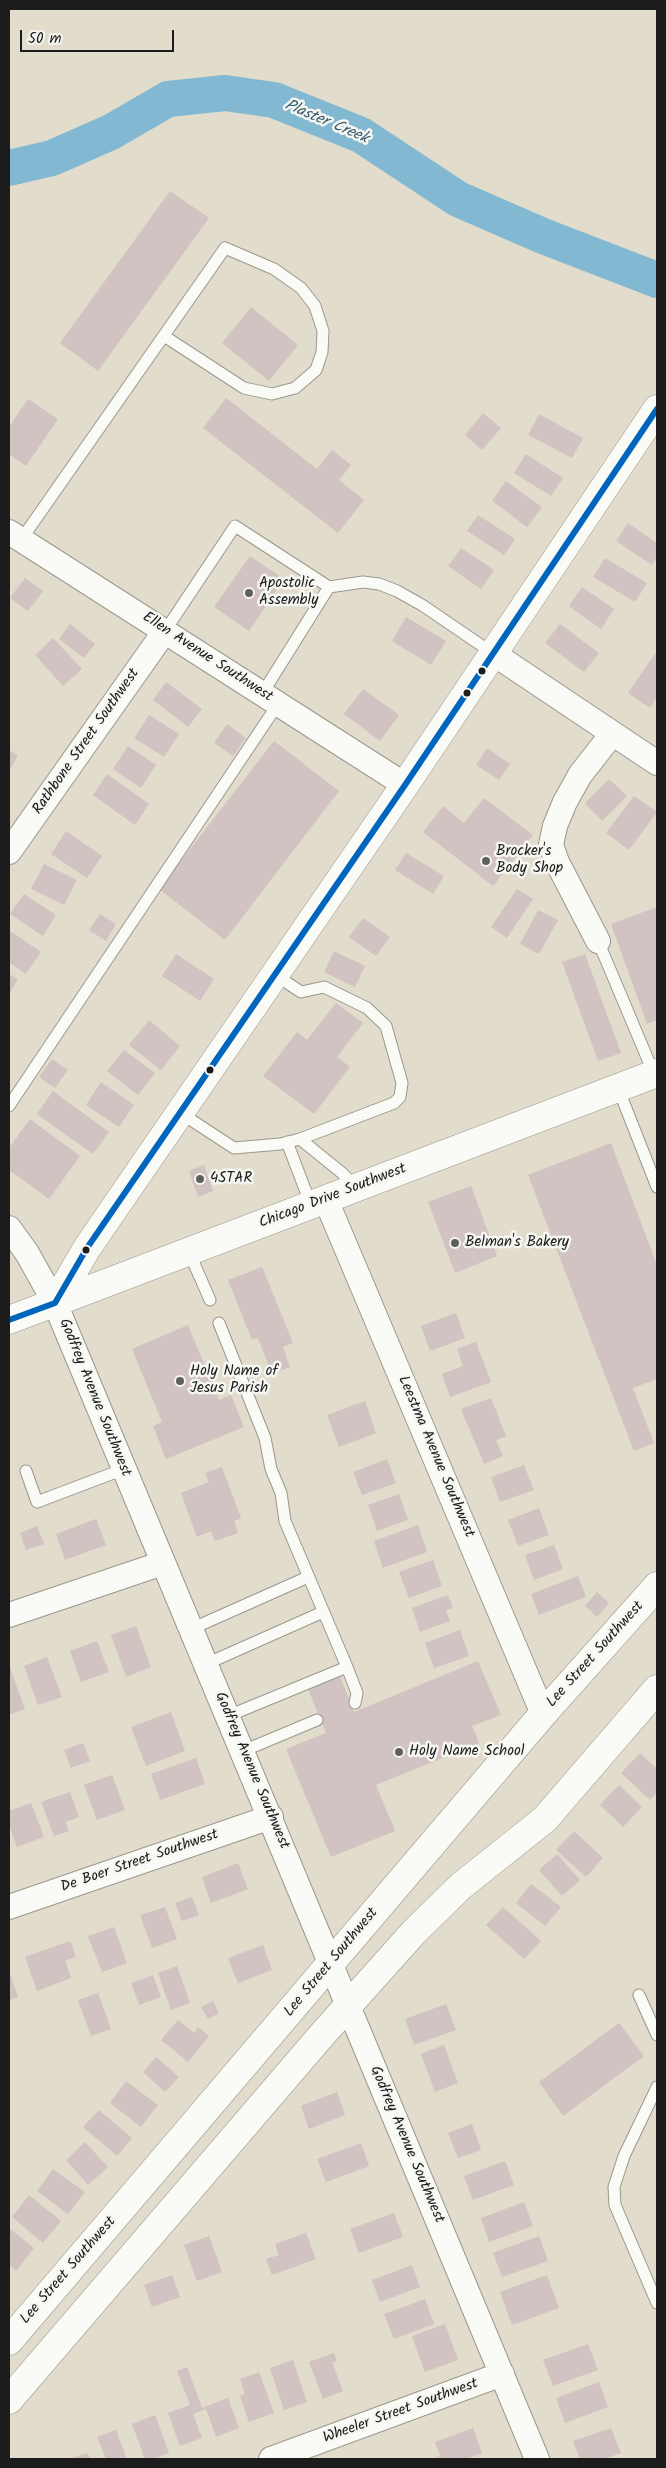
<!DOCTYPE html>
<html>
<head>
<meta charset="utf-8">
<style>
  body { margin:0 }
  #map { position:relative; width:666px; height:2468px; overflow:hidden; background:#e1dccb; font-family:Kalam,sans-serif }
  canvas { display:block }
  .frame { position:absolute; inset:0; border:10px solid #1c1c1c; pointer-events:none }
  .scale { position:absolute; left:20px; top:30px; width:154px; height:22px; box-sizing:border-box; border:2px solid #1c1c1c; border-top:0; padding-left:6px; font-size:15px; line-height:18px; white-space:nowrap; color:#1c1c1c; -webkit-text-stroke:4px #f6f6f2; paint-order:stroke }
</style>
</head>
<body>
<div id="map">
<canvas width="666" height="2468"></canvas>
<div class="frame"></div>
<div class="scale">50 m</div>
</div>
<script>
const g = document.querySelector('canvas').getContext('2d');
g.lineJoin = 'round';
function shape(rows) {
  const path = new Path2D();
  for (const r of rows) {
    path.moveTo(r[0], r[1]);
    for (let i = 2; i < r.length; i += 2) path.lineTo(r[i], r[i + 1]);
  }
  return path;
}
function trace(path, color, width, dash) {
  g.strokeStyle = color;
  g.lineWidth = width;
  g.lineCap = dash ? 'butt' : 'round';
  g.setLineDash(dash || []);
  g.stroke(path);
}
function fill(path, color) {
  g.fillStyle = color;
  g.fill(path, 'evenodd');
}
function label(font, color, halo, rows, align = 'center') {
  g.font = font + ' Kalam,sans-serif';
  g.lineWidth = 5;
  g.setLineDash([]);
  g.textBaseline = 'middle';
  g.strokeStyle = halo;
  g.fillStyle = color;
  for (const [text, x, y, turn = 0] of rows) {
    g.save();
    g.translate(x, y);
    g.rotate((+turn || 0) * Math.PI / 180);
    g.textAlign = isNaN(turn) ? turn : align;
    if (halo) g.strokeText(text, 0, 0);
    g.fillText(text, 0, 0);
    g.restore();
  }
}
trace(shape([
  [9,168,52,158,111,132,168,99,225,93,274,100,361,135,458,199,543,236,657,280]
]), '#82b8d1', 36);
fill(shape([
  [170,191,209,218,98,371,60,343],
  [251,307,298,345,269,381,222,343],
  [226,398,317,469,332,450,351,465,339,480,364,500,338,533,203,428],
  [28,399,58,419,26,466,9,454,9,427],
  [483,413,501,428,482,450,465,435],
  [539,414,583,438,572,458,528,435],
  [526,454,563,478,551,496,514,473],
  [506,481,542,507,527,527,492,501],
  [478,515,515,539,504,555,467,531],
  [628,523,657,543,657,557,652,565,616,541],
  [461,548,494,570,481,589,448,566],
  [250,556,284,579,249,631,214,607],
  [605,558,647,583,635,602,593,577],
  [25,578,43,591,28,611,10,598],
  [582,587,614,609,601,629,569,606],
  [406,617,446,641,431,665,392,641],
  [70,624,95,644,84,658,59,639],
  [560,624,599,653,584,672,545,643],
  [53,638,82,669,63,686,35,655],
  [657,651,657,697,650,708,628,693],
  [166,682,202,709,188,727,153,700],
  [363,689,399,715,380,741,344,714],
  [149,715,179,734,164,757,134,738],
  [227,724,246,738,233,756,214,743],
  [274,741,339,791,225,940,159,889],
  [128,746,156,765,141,788,113,769],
  [487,748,510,764,499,780,476,765],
  [9,750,18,756,9,771],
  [107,774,149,804,135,825,93,795],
  [609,779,627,796,602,821,585,803],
  [634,796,657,812,629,850,606,833],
  [484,798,533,835,493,886,423,832,443,806,464,823],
  [66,831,102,856,87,878,51,854],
  [406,853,444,876,433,894,395,870],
  [44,864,77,880,64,905,31,889],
  [517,889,533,899,507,938,491,927],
  [24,894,56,915,43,936,10,914],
  [657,907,657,1020,647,1024,611,924],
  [538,910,558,920,539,954,520,944],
  [100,914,116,924,106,941,89,930],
  [363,918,390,937,376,956,349,937],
  [9,930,41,952,26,974,9,962],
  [334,951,365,966,355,987,324,972],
  [176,954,214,979,200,1001,162,976],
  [585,954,621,1053,598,1061,562,962],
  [9,974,18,979,9,994],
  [336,1003,363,1023,337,1057,350,1067,314,1114,263,1076,297,1032,307,1040],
  [149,1020,180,1046,161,1070,129,1045],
  [124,1050,155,1073,138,1095,107,1071],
  [52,1059,68,1070,55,1088,39,1077],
  [101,1082,134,1105,119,1127,86,1105],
  [53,1091,109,1132,93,1154,37,1114],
  [30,1119,80,1156,49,1199,9,1170,9,1148],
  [611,1143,657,1265,657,1379,633,1388,654,1443,634,1451,528,1175],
  [204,1165,213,1191,198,1197,189,1171],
  [471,1186,497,1256,455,1273,428,1202],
  [262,1267,293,1343,283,1347,290,1367,272,1374,258,1338,252,1340,228,1280],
  [456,1313,465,1338,430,1351,421,1326],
  [188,1325,219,1400,231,1395,244,1427,166,1459,153,1426,162,1422,132,1349],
  [476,1342,491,1382,450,1397,442,1374,463,1366,457,1349],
  [491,1398,506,1436,496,1440,503,1456,484,1464,461,1409],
  [365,1401,376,1433,339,1447,327,1415],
  [387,1459,396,1483,362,1495,353,1472],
  [524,1465,534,1490,500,1502,491,1477],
  [222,1467,241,1518,234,1521,238,1533,215,1541,211,1531,197,1537,181,1493,209,1482,205,1473],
  [399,1494,408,1520,377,1531,368,1505],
  [539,1508,549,1535,518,1546,508,1520],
  [96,1519,106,1545,65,1560,56,1534],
  [418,1525,427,1552,383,1568,374,1541],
  [37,1526,44,1544,26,1550,20,1533],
  [554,1545,563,1569,534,1580,525,1555],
  [433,1560,442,1586,409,1598,399,1572],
  [578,1576,586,1597,539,1615,531,1594],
  [597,1592,609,1603,597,1617,585,1606],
  [448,1595,453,1608,446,1610,450,1621,420,1632,412,1608],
  [136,1626,151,1667,126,1677,111,1635],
  [460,1630,469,1656,434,1668,425,1643],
  [97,1641,109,1672,81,1682,70,1651],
  [47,1657,62,1697,38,1705,24,1666],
  [478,1661,501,1715,472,1726,479,1743,376,1785,395,1831,331,1857,286,1749,326,1733,308,1689,340,1676,354,1712],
  [9,1665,25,1709,9,1715],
  [171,1712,185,1751,146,1766,131,1727],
  [83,1743,90,1761,71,1768,64,1750],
  [640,1753,657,1769,657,1792,650,1800,621,1773],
  [196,1758,205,1784,160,1800,151,1774],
  [112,1775,125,1810,97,1820,84,1785],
  [619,1785,642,1807,623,1827,600,1805],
  [70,1792,79,1817,65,1822,69,1831,54,1836,41,1802],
  [31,1803,44,1837,17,1847,9,1825,9,1811],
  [574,1831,603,1858,586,1877,556,1850],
  [557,1854,580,1880,562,1896,539,1870],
  [238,1863,248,1889,211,1903,202,1877],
  [531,1884,561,1907,545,1926,516,1903],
  [192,1897,199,1915,182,1921,175,1903],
  [165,1907,177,1939,152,1948,140,1915],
  [503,1907,541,1941,524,1959,486,1925],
  [114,1927,127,1963,102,1972,88,1936],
  [70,1941,76,1957,65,1961,71,1978,37,1991,25,1957],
  [263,1945,272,1970,238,1983,228,1958],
  [177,1966,190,2003,171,2010,158,1973],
  [9,1971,18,1997,9,2000],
  [153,1975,161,1997,139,2005,131,1983],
  [98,1993,111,2029,91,2036,78,2000],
  [213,2001,219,2013,208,2019,201,2007],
  [446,2004,456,2030,414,2045,405,2019],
  [178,2020,194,2033,198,2027,209,2036,188,2062,161,2040],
  [619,2023,644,2056,563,2116,539,2082],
  [444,2045,458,2083,435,2092,421,2054],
  [156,2057,179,2077,165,2092,143,2072],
  [126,2081,158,2105,141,2127,110,2103],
  [337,2092,345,2115,309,2129,301,2106],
  [99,2110,132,2138,117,2156,83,2127],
  [472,2124,481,2150,458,2158,448,2133],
  [85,2142,108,2167,88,2185,66,2160],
  [361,2143,369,2166,326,2182,317,2159],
  [505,2161,514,2185,473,2200,464,2176],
  [53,2169,85,2192,68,2214,37,2191],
  [29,2195,61,2221,43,2243,12,2217],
  [524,2202,533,2226,489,2242,481,2218],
  [394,2213,403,2237,359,2253,350,2229],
  [9,2228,34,2248,16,2271,9,2265],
  [306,2233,316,2259,272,2275,266,2259,279,2255,275,2244],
  [209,2236,222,2272,197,2281,184,2245],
  [539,2236,548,2261,502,2277,493,2253],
  [412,2265,420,2287,380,2302,372,2280],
  [172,2275,180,2297,152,2307,144,2285],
  [547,2275,559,2308,512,2325,500,2292],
  [425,2299,434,2324,394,2339,384,2314],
  [445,2324,458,2360,425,2372,412,2336],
  [588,2344,598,2370,553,2386,543,2360],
  [334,2353,337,2361,332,2362,343,2391,323,2399,309,2362],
  [293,2360,307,2402,284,2410,270,2368],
  [187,2367,202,2408,228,2398,239,2428,216,2437,206,2409,193,2414,202,2438,180,2446,168,2413,190,2405,177,2371],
  [259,2372,274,2413,249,2422,240,2396,245,2394,240,2379],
  [599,2382,608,2407,565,2423,556,2398],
  [155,2415,169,2453,153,2459,145,2459,132,2424],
  [473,2428,482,2453,466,2459,433,2459,440,2456,435,2442],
  [611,2428,621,2453,604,2459,580,2459,573,2441],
  [116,2430,127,2459,106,2459,97,2437],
  [87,2453,90,2459,70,2459]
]), '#d0c3c1');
const service = shape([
  [21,540,225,248,274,269,301,288,315,306,323,331,322,352,316,370,295,388,272,394,244,388,164,336],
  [329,587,363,582,379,584,397,591,422,605,494,654],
  [165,631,235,526,329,587,262,694],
  [598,941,654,1074],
  [274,974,301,992,324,987,367,1008,386,1026,402,1083,400,1097,394,1103,300,1139],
  [618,1088,657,1187],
  [9,1106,278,704],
  [179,1112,234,1148,280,1144,300,1139,342,1173,357,1188],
  [287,1142,311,1205],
  [189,1252,210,1300],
  [219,1323,265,1438,271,1469,281,1493,285,1521,347,1667,228,1716],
  [26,1471,37,1502,124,1469],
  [191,1629,308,1577],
  [206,1664,323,1612],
  [347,1667,357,1693,355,1703],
  [243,1751,317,1720],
  [639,1995,657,2035],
  [657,2087,624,2156,614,2187,615,2205,657,2303]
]);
const minor = shape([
  [9,532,405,785],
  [494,654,657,763],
  [9,852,165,631],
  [598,941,557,862,551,845,555,826,565,802,580,775,612,734],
  [326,1200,543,1714],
  [9,1228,27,1253,55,1303,537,2459],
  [9,1615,163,1563],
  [9,1907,271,1817],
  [271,2459,502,2374]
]);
const tertiary = shape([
  [9,2341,543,1714,657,1586],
  [9,2400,321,2036,414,1932,461,1886,545,1819,657,1689]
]);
const secondary = shape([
  [55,1303,87,1248,405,785,657,409],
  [9,1320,657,1073]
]);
trace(service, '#9a978d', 13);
trace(minor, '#9a978d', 26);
trace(tertiary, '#9a978d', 29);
trace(secondary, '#9a978d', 29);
trace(service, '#fafaf7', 11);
trace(minor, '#fafaf7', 24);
trace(tertiary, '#fafaf7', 28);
trace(secondary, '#fafaf7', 28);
trace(shape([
  [9,1320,55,1303,87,1248,405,785,657,409]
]), '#0065bd', 6);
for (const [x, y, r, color] of [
  [249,593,5,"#615f59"],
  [482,671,4.5,"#1c1c1c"],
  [467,693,4.5,"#1c1c1c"],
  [486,861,5,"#615f59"],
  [210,1070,4.5,"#1c1c1c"],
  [200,1179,5,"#615f59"],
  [455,1243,5,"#615f59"],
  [86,1250,4.5,"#1c1c1c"],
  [180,1381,5,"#615f59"],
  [399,1752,5,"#615f59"]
]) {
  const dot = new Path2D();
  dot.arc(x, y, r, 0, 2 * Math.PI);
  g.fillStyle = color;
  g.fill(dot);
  trace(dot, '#f6f6f2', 2);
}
label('15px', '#1c1c1c', '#f6f6f2', [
  ["Apostolic",259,584],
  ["Assembly",259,601],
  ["Brocker's",496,852],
  ["Body Shop",496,869],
  ["4STAR",210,1179],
  ["Belman's Bakery",465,1243],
  ["Holy Name of",190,1372],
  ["Jesus Parish",190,1389],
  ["Holy Name School",409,1752]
], 'left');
label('15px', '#1c1c1c', '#f6f6f2', [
  ["Ellen Avenue Southwest",207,658,33],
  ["Rathbone Street Southwest",87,742,-55],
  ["Chicago Drive Southwest",333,1197,-21],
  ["Godfrey Avenue Southwest",94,1398,68],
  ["Leestma Avenue Southwest",435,1457,67],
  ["Lee Street Southwest",596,1655,-48],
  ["Godfrey Avenue Southwest",251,1771,67],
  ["De Boer Street Southwest",140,1862,-19],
  ["Lee Street Southwest",332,1963,-50],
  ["Godfrey Avenue Southwest",406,2145,67],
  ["Lee Street Southwest",69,2271,-49],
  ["Wheeler Street Southwest",401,2412,-20]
]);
label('italic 16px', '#375b6e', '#f6f6f2', [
  ["Plaster Creek",326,123,23]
]);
</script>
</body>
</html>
